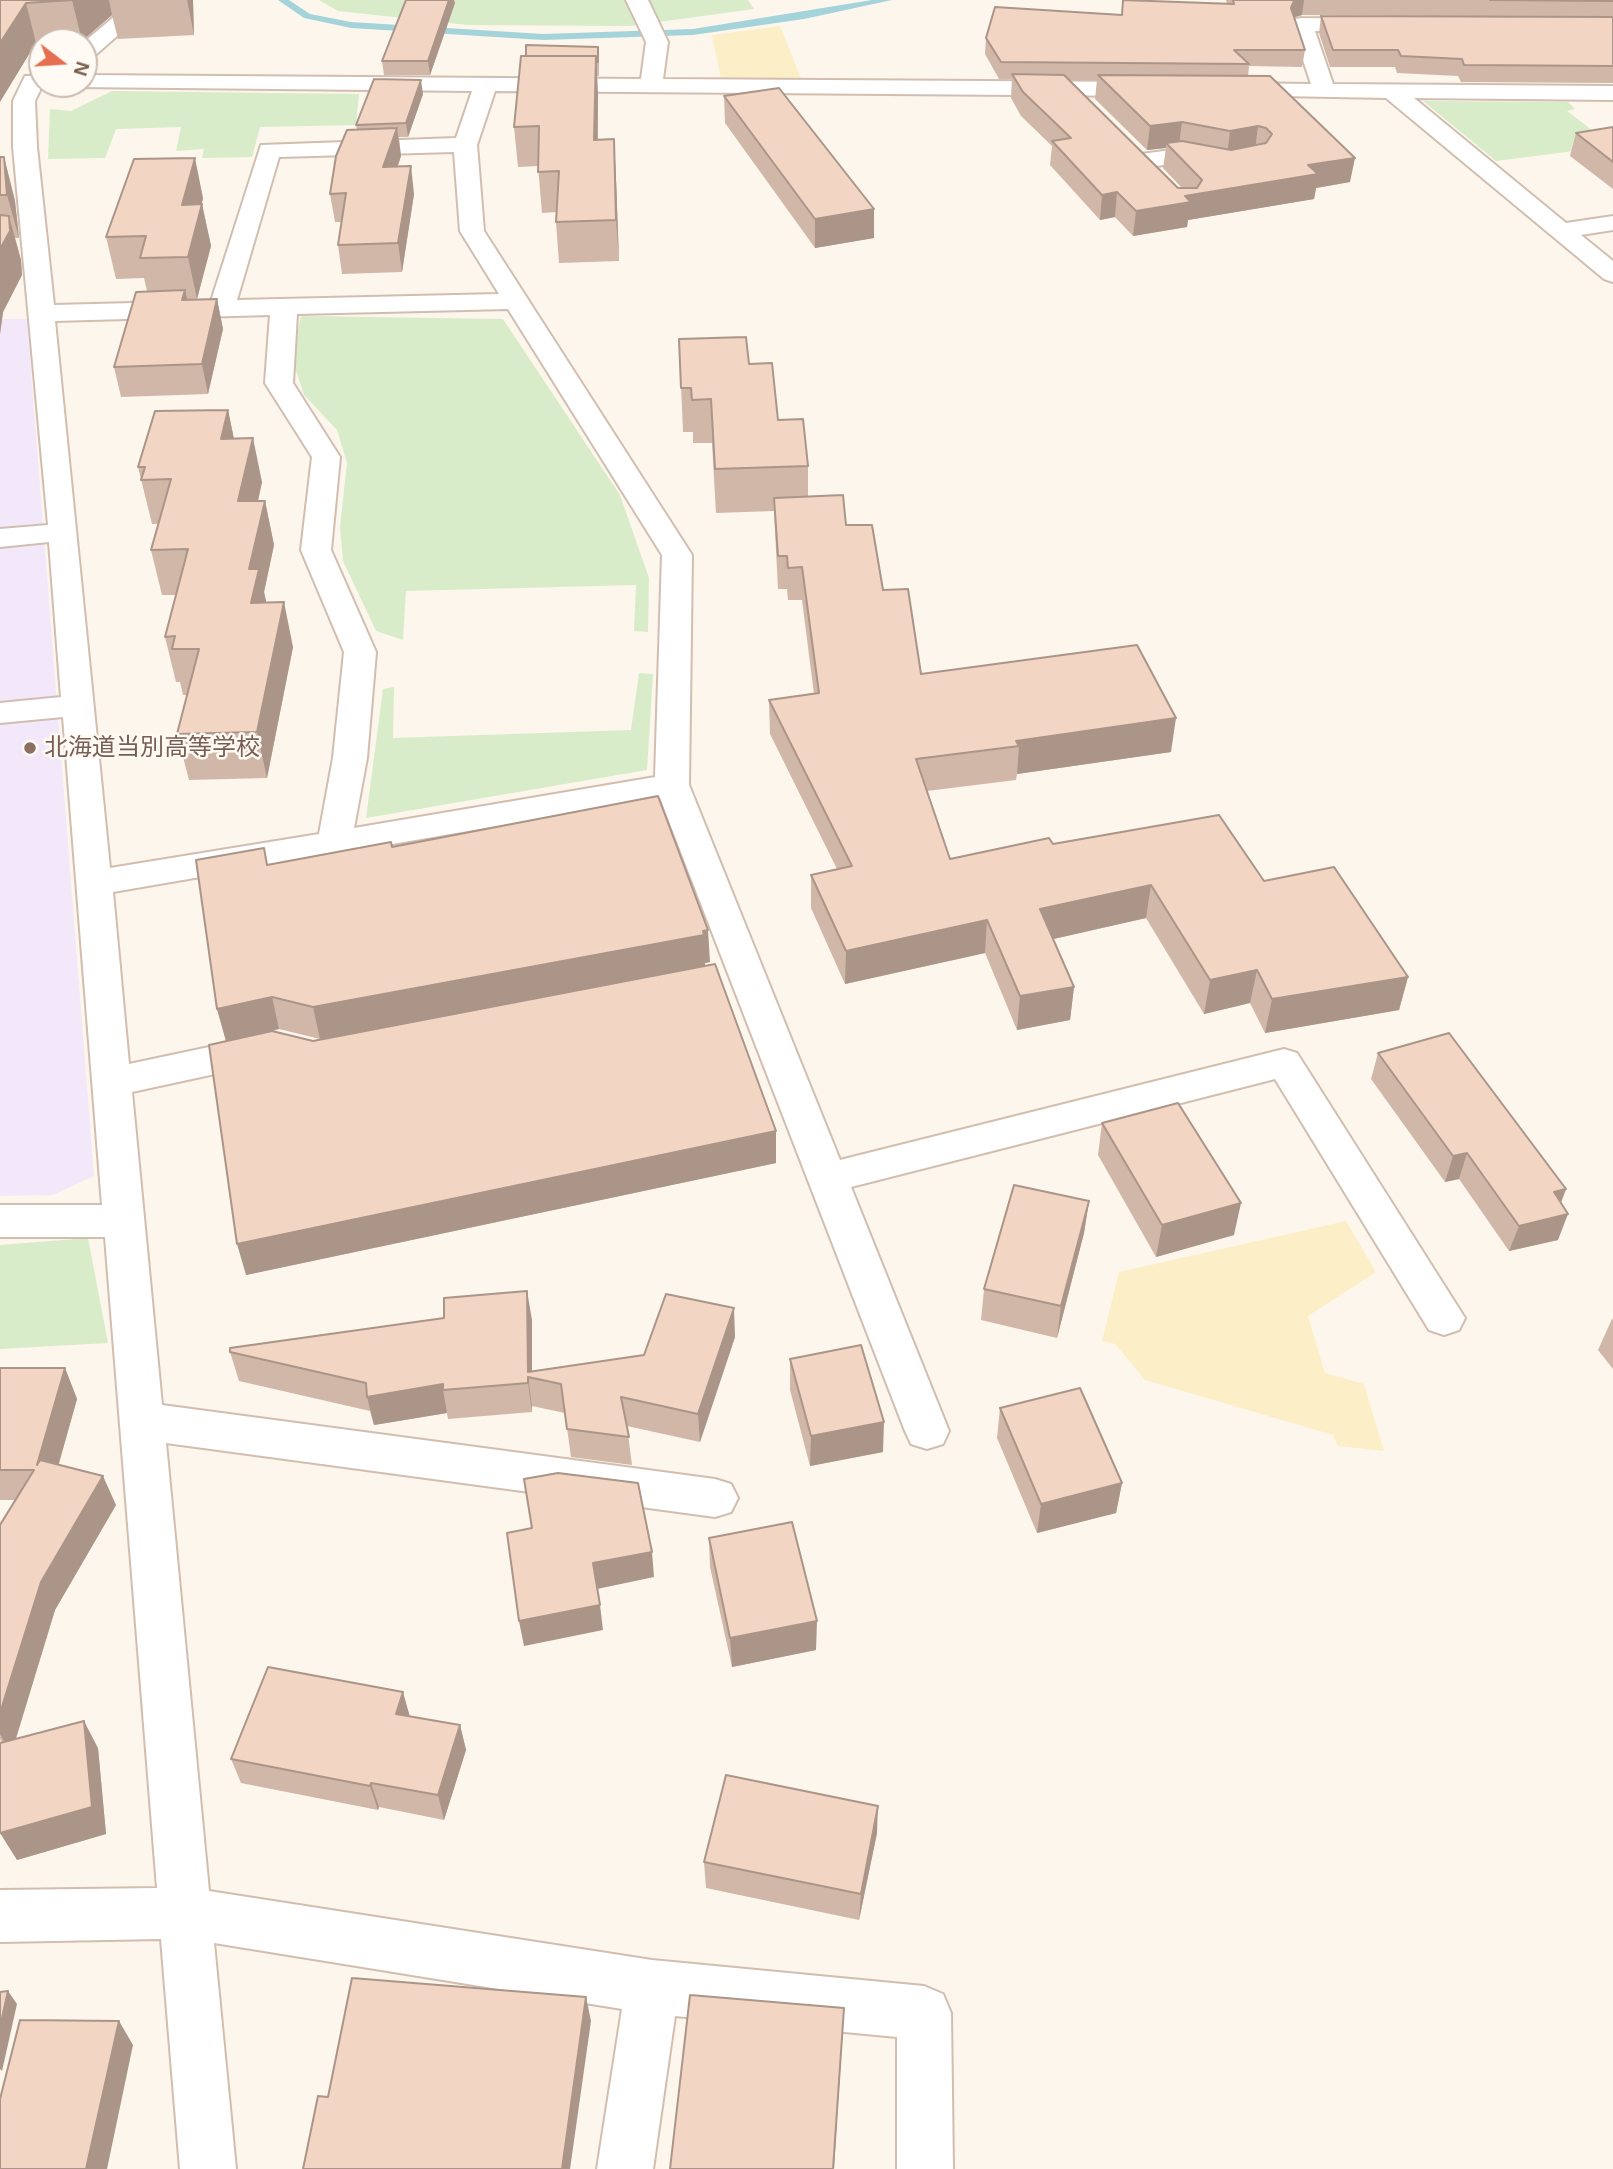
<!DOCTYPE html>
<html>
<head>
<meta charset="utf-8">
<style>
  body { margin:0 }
  #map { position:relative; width:1613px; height:2169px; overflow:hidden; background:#fdf6ec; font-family:Arial,sans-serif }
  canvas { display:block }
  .north { position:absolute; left:28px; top:28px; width:70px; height:70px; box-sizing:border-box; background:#fffaf3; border:2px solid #cabbb1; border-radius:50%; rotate:107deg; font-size:19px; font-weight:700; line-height:28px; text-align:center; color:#7a5c4d }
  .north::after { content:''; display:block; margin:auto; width:24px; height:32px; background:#e76f51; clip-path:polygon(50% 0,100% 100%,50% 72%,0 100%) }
</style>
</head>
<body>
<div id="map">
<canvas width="1613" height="2169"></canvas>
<div class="north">N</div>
</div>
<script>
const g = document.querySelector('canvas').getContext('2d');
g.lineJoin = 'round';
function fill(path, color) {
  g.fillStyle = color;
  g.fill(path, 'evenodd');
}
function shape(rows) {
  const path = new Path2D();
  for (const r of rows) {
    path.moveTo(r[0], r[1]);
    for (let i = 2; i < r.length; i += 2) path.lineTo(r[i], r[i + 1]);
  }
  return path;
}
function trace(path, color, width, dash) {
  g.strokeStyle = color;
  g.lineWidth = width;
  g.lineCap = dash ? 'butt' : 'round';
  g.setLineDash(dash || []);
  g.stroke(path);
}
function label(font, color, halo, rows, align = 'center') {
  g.font = font + ' Arial,"Noto Sans JP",sans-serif';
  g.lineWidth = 5;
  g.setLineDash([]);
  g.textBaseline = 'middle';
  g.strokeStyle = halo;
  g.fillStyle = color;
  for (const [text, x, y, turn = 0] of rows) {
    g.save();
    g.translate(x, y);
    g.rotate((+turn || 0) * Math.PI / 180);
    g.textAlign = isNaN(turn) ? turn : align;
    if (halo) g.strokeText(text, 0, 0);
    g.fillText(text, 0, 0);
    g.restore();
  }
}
fill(shape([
  [0,319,27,319,94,1176,53,1195,0,1196]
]), '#f3e8fa');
fill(shape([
  [319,0,748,0,754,9,630,26,468,25,338,11],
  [112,91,359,94,356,125,260,127,252,157,202,158,204,149,176,151,181,127,116,129,105,158,48,159,50,109,71,111],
  [1423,101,1568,102,1575,109,1567,111,1613,146,1496,161],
  [301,316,503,319,620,495,649,578,648,632,634,631,636,585,406,591,403,640,376,631,343,561,340,527,347,463,337,430,304,395,292,358],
  [639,673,653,674,647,770,366,818,383,689,394,687,393,738,631,730],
  [88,1238,108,1343,0,1349,0,1245]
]), '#d8ecc9');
fill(shape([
  [780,26,801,78,721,79,712,35],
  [1346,1221,1376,1272,1308,1316,1325,1373,1364,1384,1384,1451,1338,1446,1333,1435,1145,1380,1115,1344,1102,1341,1119,1272]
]), '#fcefc7');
fill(shape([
  [278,0,289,0,310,14,351,22,543,34,693,29,872,0,892,0,804,19,693,35,543,40,351,28,304,18,278,0]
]), '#a5d3da');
const minor = shape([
  [134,0,158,0,92,58,84,60,84,42,134,0],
  [626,0,648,0,668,42,663,79,1149,82,1157,84,1160,89,1157,94,1149,96,495,91,477,145,484,231,692,555,689,785,840,1160,1284,1049,1297,1053,1465,1318,1459,1330,1444,1335,1429,1330,1275,1079,851,1187,949,1431,943,1444,927,1449,911,1444,905,1431,660,798,113,892,129,1064,261,1036,274,1040,280,1050,274,1060,261,1064,132,1092,162,1405,715,1479,731,1484,738,1498,731,1512,715,1517,166,1443,209,1891,652,1960,924,1986,943,1994,951,2013,953,2169,897,2169,897,2037,675,2016,653,2169,597,2169,622,2009,214,1943,236,2169,180,2169,161,1939,0,1942,0,1890,157,1888,105,1237,0,1237,0,1205,102,1205,63,717,0,723,0,703,61,697,49,542,0,547,0,529,48,525,13,147,13,101,25,76,41,76,43,84,35,101,37,147,54,305,211,301,261,145,456,138,472,91,76,87,74,84,84,84,84,75,641,79,646,42,626,0],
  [454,152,460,231,499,294,237,300,279,157,454,152],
  [508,309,662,555,655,777,354,828,367,758,376,652,331,550,340,457,293,383,297,314,508,309],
  [270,315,265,383,312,457,301,550,344,652,333,758,319,834,110,868,55,321,270,315],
  [1302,18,1373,19,1381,20,1384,25,1381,30,1373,31,1315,31,1333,84,1613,86,1613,100,1414,98,1566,223,1613,216,1613,230,1581,235,1613,261,1613,282,1604,279,1386,98,1226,95,1223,90,1226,85,1234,83,1311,84,1291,24,1294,19,1302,18],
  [1179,149,1223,157,1227,162,1223,167,1215,169,1179,163,1141,168,1133,166,1129,161,1133,156,1141,154,1179,149]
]);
trace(minor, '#d1beb0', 4);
fill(minor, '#fff');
fill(shape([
  [0,0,193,0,194,35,118,39,112,15,82,41,42,42,42,43,36,43],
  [1123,0,1227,4,1226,0,1613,0,1613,83,1461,82,1458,76,1397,73,1395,67,1330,67,1319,33,1321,16,1576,17,1302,15,1294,17,1305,50,1302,67,1249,66,1248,76,1350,182,1316,188,1314,199,1188,220,1187,227,1133,236,1115,217,1100,220,1050,165,1052,146,1021,116,1011,98,1012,79,999,79,985,54,986,38,1122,15],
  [1069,80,1097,80,1095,99,1147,150,1166,148,1163,168,1182,188,1178,188],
  [455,3,430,75,384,75,382,61],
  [526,56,599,61,599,76,597,76,598,95,598,140,614,139,616,179,619,261,559,263,556,222,556,212,542,213,538,166,518,167,514,127],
  [423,94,408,137,399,137,401,156,398,166,414,194,402,272,342,274,338,245,342,222,335,222,330,194,357,129,356,125],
  [724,96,874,209,874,238,815,248,725,123],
  [1613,127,1613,189,1570,156,1576,133],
  [0,157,4,157,15,201,19,238,15,238,21,260,22,275,3,312,0,334],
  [203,198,202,204,211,246,197,299,187,299,187,300,217,299,223,329,208,394,121,397,114,367,147,291,144,278,116,279,106,237],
  [679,339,749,364,778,420,808,466,808,496,846,525,883,590,921,674,1171,752,1017,774,1016,780,927,791,950,859,1053,844,1264,881,1408,977,1399,1010,1265,1033,1250,1003,1204,1014,1146,918,1053,939,1074,987,1070,1020,1017,1030,985,953,845,984,811,908,811,875,837,869,770,734,769,700,814,694,802,600,788,600,787,589,778,589,774,511,716,513,712,443,693,443,693,432,683,432],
  [228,410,234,439,262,482,258,501,265,501,274,545,264,592,266,602,293,647,267,778,189,780,177,734,187,695,183,695,180,682,176,682,165,637,176,595,162,595,151,550,159,524,152,524,138,467],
  [392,847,710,962,705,963,705,966,776,1163,246,1275,226,1041,217,1009,268,865],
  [279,1029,320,1039,313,1041,273,1031],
  [1378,1053,1566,1189,1561,1203,1558,1240,1509,1251,1459,1179,1445,1182,1371,1079],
  [1102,1123,1234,1235,1156,1257,1098,1155],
  [1089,1201,1084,1233,1057,1338,981,1320,984,1289],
  [1612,1319,1613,1319,1613,1369,1598,1350],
  [532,1320,532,1371,644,1355,735,1337,700,1442,627,1426,632,1465,571,1457,565,1413,532,1406,532,1412,448,1419,447,1413,374,1425,370,1411,239,1381,230,1352],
  [790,1359,883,1452,810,1466,790,1390],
  [0,1368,65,1368,77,1399,59,1464,116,1505,55,1610,16,1739,98,1748,106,1834,17,1860,2,1743,0,1739,0,1525,15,1500,0,1500],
  [1000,1408,1122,1483,1116,1513,1037,1533,997,1438],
  [709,1538,816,1650,732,1667,710,1567],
  [410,1716,460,1725,466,1750,444,1820,379,1807,378,1810,241,1783,231,1759],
  [877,1833,859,1920,706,1888,704,1862]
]), '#d1b7a8');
fill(shape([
  [72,0,109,0,112,15,82,41],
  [187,0,193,0,194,35],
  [449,0,454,0,455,3,430,75,428,61],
  [1300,0,1304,0,1302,15,1292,18,1291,8,1294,1],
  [26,3,36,43,0,102,0,43],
  [596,56,598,95,597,180,594,140],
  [421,80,423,94,408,137,406,123],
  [1182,122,1179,146,1166,143,1166,148,1147,150,1150,126],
  [1258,126,1255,150,1227,155,1230,131],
  [397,128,401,156,387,195,383,167],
  [614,139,616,179,619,261,616,220],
  [4,157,15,201,19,238,7,195],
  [195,158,203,198,196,226,202,204,211,246,197,299,188,257,182,205],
  [1355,158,1350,182,1316,188,1314,199,1188,220,1187,227,1133,236,1136,211,1185,196,1308,165],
  [411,166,414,194,402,272,398,243],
  [1117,192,1115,217,1100,220,1102,195],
  [874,209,874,238,815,248,815,219],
  [9,216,21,260,22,275,3,312,0,334,0,249],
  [185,290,192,320,182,300],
  [217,299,223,329,208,394,202,364],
  [228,410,237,454,221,439],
  [253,438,262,482,248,546,238,501],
  [265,501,274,545,264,592,269,614,251,603,249,569],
  [284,602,293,647,267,778,257,732],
  [1176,718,1171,752,1017,774,1019,746,1016,741],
  [1151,885,1146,918,1036,943,1040,909],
  [987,920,985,953,845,984,846,951],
  [708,930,710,962,705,963,705,967,320,1039,313,1007],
  [1257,970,1250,1003,1204,1014,1210,980],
  [1408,977,1399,1010,1265,1033,1272,999],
  [1074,987,1070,1020,1017,1030,1020,996],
  [272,997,279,1029,226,1041,217,1009],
  [776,1131,776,1163,246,1275,237,1244],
  [1467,1153,1459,1179,1445,1182,1453,1156],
  [1566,1189,1556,1215,1554,1192],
  [1089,1201,1084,1233,1057,1338,1061,1306],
  [1241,1203,1234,1235,1156,1257,1162,1225],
  [1568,1214,1558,1240,1509,1251,1519,1226],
  [527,1291,532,1320,532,1378,528,1372],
  [734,1308,735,1337,700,1442,698,1414],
  [65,1368,77,1399,50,1494,37,1465],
  [528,1377,532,1406,532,1412,528,1383],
  [443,1384,443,1390,447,1413,374,1425,367,1397],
  [884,1422,883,1452,810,1466,811,1436],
  [103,1476,116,1505,55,1610,11,1754,0,1734,0,1713,41,1582],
  [1122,1483,1116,1513,1037,1533,1041,1504],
  [652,1552,654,1577,597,1589,593,1563],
  [600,1605,603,1630,524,1646,519,1621],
  [817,1621,816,1650,732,1667,730,1638],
  [403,1692,410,1717,396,1714],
  [84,1721,98,1748,106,1834,17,1860,0,1833],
  [460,1725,466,1750,444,1820,438,1795],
  [371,1783,379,1807,378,1810,370,1786],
  [878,1806,877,1833,859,1920,861,1894],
  [8,1991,17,2004,2,2071,0,2069,0,2027],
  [586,1997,591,2021,570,2169,562,2169],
  [844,2008,834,2169,833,2169],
  [119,2021,133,2045,107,2169,86,2169]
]), '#aa9588');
const building = shape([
  [0,0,73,0,26,3,0,43,0,0],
  [406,0,449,0,428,61,382,61,406,0],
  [1123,0,1234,4,1233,0,1300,0,1294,1,1291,8,1305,50,1234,50,1249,64,1001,62,986,38,995,7,1122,15,1123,0],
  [1490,0,1613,0,1613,1,1490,0],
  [1321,16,1613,17,1613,66,1464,65,1462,59,1401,56,1398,50,1333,50,1321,16],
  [526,45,598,47,598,62,596,62,596,56,526,56,526,45],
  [521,56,596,56,594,140,614,139,616,220,556,222,559,171,538,172,539,126,514,127,521,56],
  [1012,74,1064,75,1178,188,1197,188,1202,180,1166,143,1182,141,1231,150,1266,143,1272,134,1266,128,1258,126,1230,131,1182,122,1150,126,1098,75,1270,76,1355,158,1308,165,1318,174,1185,196,1191,202,1136,211,1117,192,1102,195,1052,141,1071,138,1023,92,1012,74],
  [374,79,421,80,406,123,356,125,374,79],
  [779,88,874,209,815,219,724,96,779,88],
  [1613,127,1613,162,1576,133,1613,127],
  [397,128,383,167,411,166,398,243,338,245,346,193,330,194,336,156,347,130,397,128],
  [0,157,4,157,7,195,0,195,0,157],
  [195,158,182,205,202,204,188,257,140,258,146,236,106,237,134,159,195,158],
  [0,215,9,216,10,231,0,249,0,215],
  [185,290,182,300,217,299,202,364,114,367,136,292,185,290],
  [746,337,749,364,772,363,778,420,803,419,808,466,715,469,711,399,692,400,691,388,681,388,679,339,746,337],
  [228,410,221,439,253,438,238,501,265,501,249,569,259,569,251,603,284,602,257,732,177,734,199,649,172,649,175,636,165,637,188,549,151,550,171,479,141,480,145,467,138,467,155,411,228,410],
  [843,495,846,525,872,525,883,590,908,589,921,674,1137,645,1176,718,1016,741,1019,746,916,759,950,859,1049,838,1053,844,1219,815,1264,881,1334,867,1408,977,1272,999,1257,970,1210,980,1151,885,1040,909,1074,987,1020,996,987,920,846,951,811,875,852,866,769,700,819,693,802,567,788,568,787,556,778,556,774,498,843,495],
  [658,796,708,930,703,931,704,935,313,1007,272,997,217,1009,196,860,264,848,267,865,391,842,392,847,658,796],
  [715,964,776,1131,237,1244,209,1045,272,1031,313,1041,715,964],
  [1449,1033,1566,1189,1554,1192,1568,1214,1519,1226,1467,1153,1453,1156,1378,1053,1449,1033],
  [1178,1103,1241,1203,1162,1225,1102,1123,1178,1103],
  [1014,1185,1089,1201,1061,1306,984,1289,1014,1185],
  [527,1291,528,1372,644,1355,666,1294,734,1308,698,1414,621,1397,629,1437,567,1429,561,1384,528,1377,528,1383,443,1390,443,1384,367,1397,366,1383,230,1352,230,1348,444,1318,444,1298,527,1291],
  [861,1345,884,1422,811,1436,790,1359,861,1345],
  [0,1368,65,1368,37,1465,40,1460,103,1476,41,1582,0,1713,0,1525,34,1470,0,1470,0,1368],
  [1080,1388,1122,1483,1041,1504,1000,1408,1080,1388],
  [558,1473,638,1483,652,1552,593,1563,600,1605,519,1621,507,1533,532,1528,524,1479,558,1473],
  [792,1522,817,1621,730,1638,709,1538,792,1522],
  [268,1667,403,1692,396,1714,460,1725,438,1795,371,1783,370,1786,231,1759,268,1667],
  [84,1721,92,1807,0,1833,0,1743,84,1721],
  [726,1775,878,1806,861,1894,704,1862,726,1775],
  [352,1978,586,1997,562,2169,303,2169,318,2096,328,2097,352,1978],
  [8,1991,0,2027,0,1992,8,1991],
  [690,1995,844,2008,833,2169,670,2169,690,1995],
  [20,2020,119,2021,86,2169,0,2169,0,2099,20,2020]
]);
fill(building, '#f3d5c3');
trace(building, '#aa9588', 2);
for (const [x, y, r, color] of [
  [30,748,7,"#8d6e63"]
]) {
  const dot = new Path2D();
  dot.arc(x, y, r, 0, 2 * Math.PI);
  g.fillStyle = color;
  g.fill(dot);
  trace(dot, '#fffaf3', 2.5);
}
label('24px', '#785e54', '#fffaf3', [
  ["北海道当別高等学校",44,748]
], 'left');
</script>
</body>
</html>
